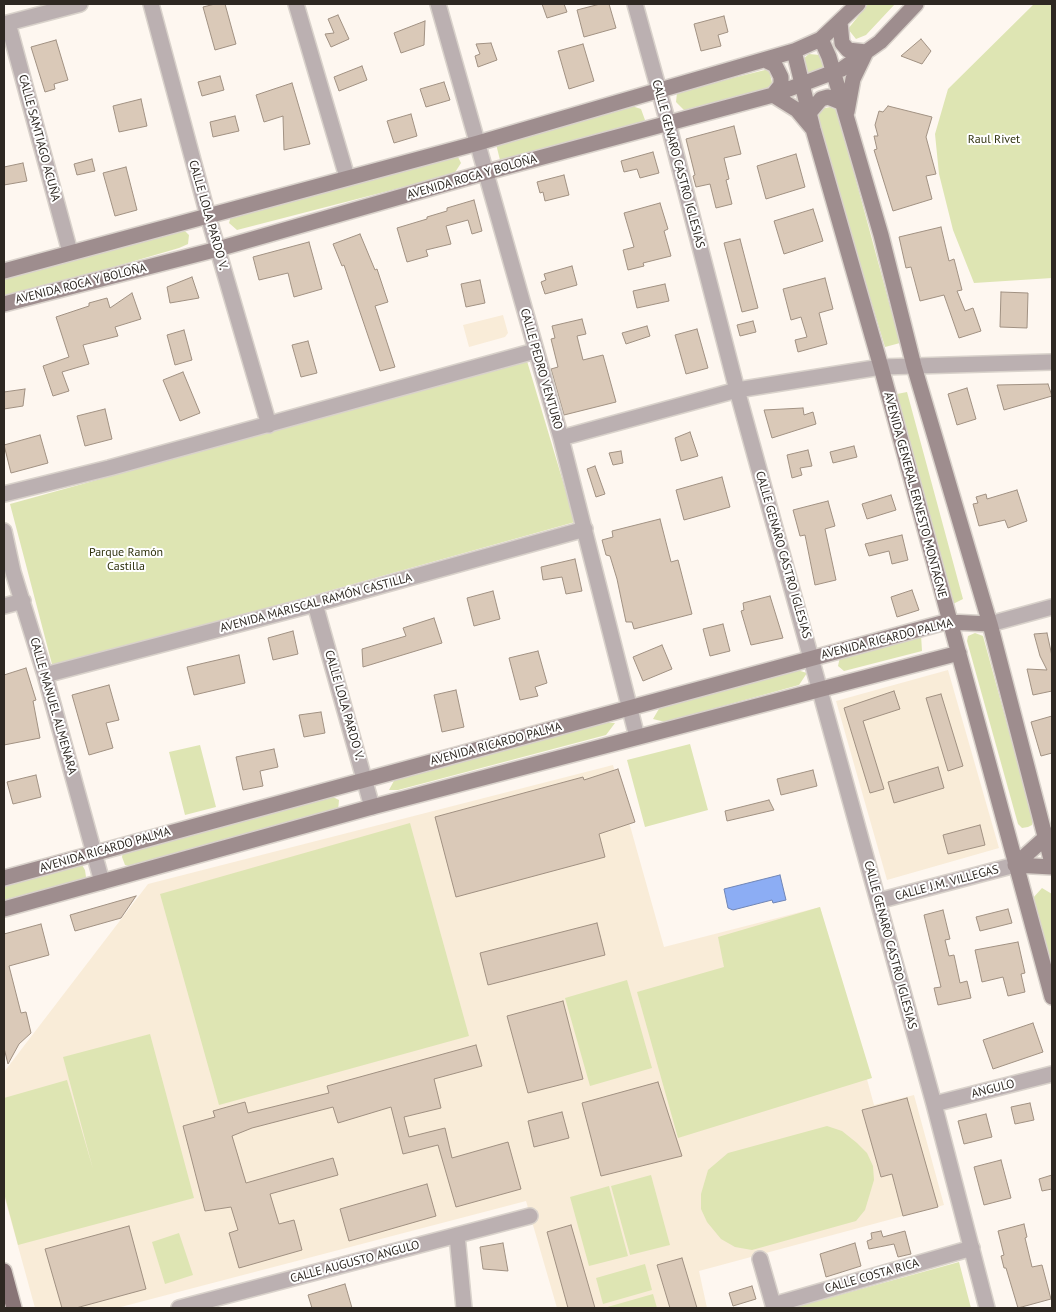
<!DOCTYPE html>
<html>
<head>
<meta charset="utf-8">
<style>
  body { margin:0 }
  #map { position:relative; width:1056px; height:1312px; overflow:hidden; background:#fef7f0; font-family:"PT Sans",sans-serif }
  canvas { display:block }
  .frame { position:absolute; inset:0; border:5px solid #2e2822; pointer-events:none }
</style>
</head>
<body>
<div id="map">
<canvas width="1056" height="1312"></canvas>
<div class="frame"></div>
</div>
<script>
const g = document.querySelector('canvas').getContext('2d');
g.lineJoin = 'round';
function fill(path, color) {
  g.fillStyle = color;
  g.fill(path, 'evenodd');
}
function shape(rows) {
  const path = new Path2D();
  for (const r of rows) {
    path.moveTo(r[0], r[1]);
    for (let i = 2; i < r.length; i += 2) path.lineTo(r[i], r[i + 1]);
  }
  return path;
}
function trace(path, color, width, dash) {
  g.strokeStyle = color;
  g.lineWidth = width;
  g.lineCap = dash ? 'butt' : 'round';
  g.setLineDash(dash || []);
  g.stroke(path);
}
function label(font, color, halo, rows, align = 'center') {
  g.font = font + ' "PT Sans",sans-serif';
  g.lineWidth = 4;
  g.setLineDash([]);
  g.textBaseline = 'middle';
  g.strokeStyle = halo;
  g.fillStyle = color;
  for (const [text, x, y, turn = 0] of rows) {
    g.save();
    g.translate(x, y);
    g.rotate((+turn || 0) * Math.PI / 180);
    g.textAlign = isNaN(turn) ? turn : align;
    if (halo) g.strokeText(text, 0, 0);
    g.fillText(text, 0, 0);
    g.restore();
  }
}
fill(shape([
  [503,315,508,333,505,337,469,347,463,325],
  [948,670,999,848,887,880,836,701],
  [613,765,664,947,820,907,874,1105,914,1095,944,1205,699,1271,707,1308,557,1308,526,1201,117,1308,35,1308,4,1195,4,1072,148,884]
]), '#f9ecd8');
fill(shape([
  [868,4,895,4,866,35,856,39,848,29],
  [1034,4,1052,4,1052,278,974,283,953,230,939,174,935,134,948,89],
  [809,54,820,55,825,64,824,68,809,75,805,73,803,59],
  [769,69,773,87,686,112,676,102,677,93,684,90],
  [632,106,641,109,645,120,641,125,500,160,496,144],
  [830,107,837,110,900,343,885,347,815,118,821,109],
  [457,155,461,163,454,174,237,230,229,223,232,213],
  [184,230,189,235,188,244,179,248,4,299,4,278],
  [527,361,575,522,53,668,10,504],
  [907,392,963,599,951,605,897,394],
  [975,633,983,636,1033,819,1032,825,1028,827,1022,828,1018,824,967,641,968,636],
  [921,635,922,651,844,671,838,666,840,657],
  [797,670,807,673,799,685,665,722,653,719,660,707],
  [600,722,615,723,606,735,398,790,389,790,396,777],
  [690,744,708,810,645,827,627,760],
  [200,745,216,807,185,815,169,752],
  [331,796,339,800,338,811,133,867,125,865,122,857,123,852],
  [410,823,469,1036,219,1105,160,894],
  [77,864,82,865,85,870,86,877,83,881,4,903,4,884],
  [1042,888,1052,894,1052,969,1032,899],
  [820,907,872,1078,678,1138,637,992,724,967,718,937],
  [627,980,652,1068,590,1086,565,998],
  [150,1034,194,1198,18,1245,4,1193,4,1098,67,1080,93,1169,63,1057],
  [827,1126,842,1131,857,1143,867,1153,873,1166,874,1180,865,1210,856,1221,752,1250,735,1247,721,1239,707,1222,701,1209,701,1194,708,1170,728,1153],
  [651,1175,670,1245,630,1255,611,1186],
  [609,1186,628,1256,589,1266,570,1197],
  [179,1233,193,1275,165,1284,152,1242],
  [959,1262,971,1308,792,1308],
  [645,1264,652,1290,603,1304,596,1278],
  [653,1294,657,1308,604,1308]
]), '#dee5b3');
const water = shape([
  [780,875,786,900,773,903,772,900,733,910,728,908,724,889,780,875]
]);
fill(water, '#8cadf4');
trace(water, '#7085b5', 1);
const building = shape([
  [215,4,225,4,236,44,215,50,203,7,215,4],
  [542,4,564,4,567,12,547,18,542,4],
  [600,4,609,4,616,28,584,37,577,10,600,4],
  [338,15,349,39,331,47,325,34,334,33,328,19,338,15],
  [724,16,728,32,718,35,721,46,701,51,694,24,724,16],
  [425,21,424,45,401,53,394,33,425,21],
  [921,39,931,51,922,64,901,56,921,39],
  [56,40,68,80,54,84,55,89,45,92,31,47,56,40],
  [491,43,497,60,478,67,475,56,480,54,476,44,491,43],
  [583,44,594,81,569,89,558,51,583,44],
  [362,66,367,80,339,91,334,77,362,66],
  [220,76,224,90,202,96,198,82,220,76],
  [444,82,450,100,426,107,420,89,444,82],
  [292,83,310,144,284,150,283,116,264,122,256,95,292,83],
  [141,99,147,126,119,132,113,106,141,99],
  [888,106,932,117,926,137,936,174,926,176,932,199,893,211,874,150,877,149,874,136,878,136,875,125,879,111,883,112,888,106],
  [411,114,417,136,394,143,387,121,411,114],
  [235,116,239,131,213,137,210,122,235,116],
  [734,126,741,154,724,158,729,179,726,180,732,204,716,208,710,184,696,187,693,176,695,175,686,139,734,126],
  [653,152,659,173,640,178,637,169,624,172,621,161,653,152],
  [796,154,805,187,766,199,757,166,796,154],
  [92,159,95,171,77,175,74,164,92,159],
  [23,163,27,181,4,185,4,167,23,163],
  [126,167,137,210,115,216,103,173,126,167],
  [564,175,569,195,545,201,543,192,540,193,537,182,564,175],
  [474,200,482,231,472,234,468,220,446,226,451,244,426,250,428,256,407,262,397,228,427,219,427,217,447,211,447,208,474,200],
  [660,203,668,229,664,231,671,256,643,263,644,266,628,270,623,250,634,247,624,213,660,203],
  [813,209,823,241,784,254,774,221,813,209],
  [941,227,949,261,954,259,962,290,957,291,965,311,973,308,981,331,959,338,944,295,920,301,911,267,906,268,899,237,941,227],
  [360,234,375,270,377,269,388,302,375,306,395,367,380,371,344,265,342,266,333,244,360,234],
  [740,239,758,308,742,312,724,243,740,239],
  [309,242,322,289,294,297,288,273,259,280,253,257,309,242],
  [572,266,577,285,545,294,541,282,546,280,544,274,572,266],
  [192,277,199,298,170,303,167,287,192,277],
  [825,278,833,309,819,313,827,344,798,352,795,340,807,337,801,317,791,320,783,289,825,278],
  [480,280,485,303,466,307,461,284,480,280],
  [665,284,669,301,637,308,633,291,665,284],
  [1001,292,1028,293,1027,328,1000,327,1001,292],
  [132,293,141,319,115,327,118,336,83,345,89,364,62,372,69,391,53,396,43,366,69,357,56,317,89,306,89,303,107,298,110,308,132,293],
  [582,319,586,334,577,336,583,360,603,355,616,402,564,415,551,369,558,367,551,339,555,338,552,326,582,319],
  [753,321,756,332,740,336,737,325,753,321],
  [647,326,650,336,626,344,622,333,647,326],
  [697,329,708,368,686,374,675,335,697,329],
  [184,330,192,360,175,365,167,335,184,330],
  [308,341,317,373,301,377,292,345,308,341],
  [183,372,200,413,180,421,163,380,183,372],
  [1048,384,1052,396,1004,410,997,385,1048,384],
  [967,388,976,419,957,425,948,394,967,388],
  [25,389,23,406,4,409,4,392,25,389],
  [803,408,804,415,813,412,816,424,772,438,764,410,803,408],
  [105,409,112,439,85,446,77,416,105,409],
  [690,432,698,456,681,461,675,438,690,432],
  [40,435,48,463,11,473,4,445,40,435],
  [854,446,857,457,833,463,830,452,854,446],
  [808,450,812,466,800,468,802,475,792,478,787,455,808,450],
  [621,451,623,463,613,465,609,453,621,451],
  [595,466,605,494,596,497,587,469,595,466],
  [722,477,730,507,684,520,676,490,722,477],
  [1017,490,1027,521,1008,528,1005,520,979,526,973,504,978,503,976,497,986,494,987,499,1017,490],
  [891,495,896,510,867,519,862,504,891,495],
  [828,501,835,526,825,529,836,580,815,585,805,535,800,536,793,510,828,501],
  [660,519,671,562,678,560,692,614,634,629,632,622,626,622,617,579,610,556,606,555,602,540,613,537,612,531,660,519],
  [902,535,908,560,892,564,889,551,869,556,865,544,902,535],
  [575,559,582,591,566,594,562,577,543,580,541,567,575,559],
  [912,590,919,610,897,617,891,597,912,590],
  [493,591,500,619,474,626,467,598,493,591],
  [770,596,783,638,751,645,741,611,744,610,743,603,770,596],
  [434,618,442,643,363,667,362,649,406,636,403,628,434,618],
  [723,624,730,651,710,656,703,629,723,624],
  [293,631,298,654,273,660,268,638,293,631],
  [1047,633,1052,656,1052,691,1033,695,1027,669,1047,670,1040,656,1034,634,1047,633],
  [662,645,672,669,643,681,633,657,662,645],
  [538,651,547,683,535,687,538,696,520,700,509,658,538,651],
  [239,655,245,683,194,695,187,667,239,655],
  [26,668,36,700,33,701,40,738,4,745,4,675,26,668],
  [109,685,119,720,106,723,113,748,89,755,72,695,109,685],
  [456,690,464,727,442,732,434,695,456,690],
  [894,691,900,709,863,721,884,789,870,793,844,708,894,691],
  [941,694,963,766,948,771,926,698,941,694],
  [321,712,325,733,304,737,299,715,321,712],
  [1052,716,1052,753,1041,756,1031,722,1052,716],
  [274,749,278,767,260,771,263,786,243,790,236,757,274,749],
  [938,767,944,788,894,803,888,782,938,767],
  [618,769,635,822,599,834,605,857,456,897,435,817,583,777,584,780,618,769],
  [813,770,817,786,781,795,777,779,813,770],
  [36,775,41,797,13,804,7,782,36,775],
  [769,800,774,810,727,821,725,811,769,800],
  [980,825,985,845,948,854,943,835,980,825],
  [136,896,121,918,75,931,70,915,136,896],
  [1008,909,1012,923,980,931,976,917,1008,909],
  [943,910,950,939,945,940,949,956,954,955,960,983,967,981,971,998,938,1005,934,988,941,987,924,915,943,910],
  [597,923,605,955,488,985,480,953,597,923],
  [41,924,49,955,9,966,21,1013,26,1012,31,1033,19,1044,8,1064,4,1048,4,934,41,924],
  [1018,942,1025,973,1021,974,1025,992,1008,996,1003,977,982,982,975,950,1018,942],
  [563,1001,583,1079,528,1093,507,1016,563,1001],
  [1033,1023,1043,1052,993,1069,983,1040,1033,1023],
  [476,1045,482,1066,434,1079,441,1108,404,1117,409,1137,445,1128,452,1158,508,1142,521,1189,456,1207,438,1145,403,1154,391,1107,338,1123,333,1107,252,1128,232,1136,246,1183,333,1158,338,1175,270,1194,279,1224,294,1220,302,1250,239,1268,229,1233,238,1230,231,1207,205,1211,183,1126,215,1117,213,1111,245,1102,248,1113,329,1093,327,1086,476,1045],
  [658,1082,682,1156,601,1176,582,1103,658,1082],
  [907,1098,938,1207,903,1216,892,1174,881,1177,862,1110,907,1098],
  [1030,1103,1034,1120,1015,1124,1011,1107,1030,1103],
  [562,1112,569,1138,534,1147,528,1121,562,1112],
  [986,1114,992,1137,964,1144,958,1121,986,1114],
  [1001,1160,1011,1198,984,1205,974,1167,1001,1160],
  [1052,1175,1052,1189,1042,1191,1039,1179,1052,1175],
  [427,1184,436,1216,349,1241,340,1209,427,1184],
  [1024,1224,1027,1237,1025,1238,1032,1267,1042,1265,1051,1299,1018,1308,1006,1268,1004,1268,1001,1256,1004,1255,998,1231,1024,1224],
  [571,1225,595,1308,568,1308,547,1232,571,1225],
  [129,1226,146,1289,76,1308,62,1308,45,1249,129,1226],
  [881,1231,883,1237,905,1231,911,1254,898,1257,894,1244,869,1249,867,1241,872,1239,871,1233,881,1231],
  [503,1243,508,1271,483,1269,480,1247,503,1243],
  [855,1243,861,1266,826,1277,820,1254,855,1243],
  [682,1258,697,1308,670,1308,657,1265,682,1258],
  [345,1284,352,1308,312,1308,308,1295,345,1284],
  [752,1286,756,1299,733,1306,729,1293,752,1286]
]);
fill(building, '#dac9b8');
trace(building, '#a19182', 1);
const minor = shape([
  [151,4,208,216,269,425],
  [296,4,347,177],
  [438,4,561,438,637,737],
  [635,4,668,123,737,390,934,1104,987,1308],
  [8,23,70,252],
  [4,24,80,4],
  [561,438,737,390,881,367,1052,362],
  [4,494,109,468,535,351],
  [4,531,13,572,45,675,102,882],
  [315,604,372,807],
  [4,606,23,601],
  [990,624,1052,607],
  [45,675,315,604,585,529],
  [878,901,1015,865],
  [934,1104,1052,1074],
  [457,1235,464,1308],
  [760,1259,774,1308],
  [773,1305,972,1248],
  [179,1308,530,1216]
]);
const secondary = shape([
  [840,22,842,43,848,50,866,52,853,79,847,112],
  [821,39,829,57,881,235,914,366,990,624,1052,863],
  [794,51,813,129,881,367,1052,997],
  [765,60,775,65,781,77,781,85,773,95,797,110,812,128],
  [810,112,821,99,828,97,843,103],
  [4,271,478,143,794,51,821,39,858,4],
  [4,304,218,249,487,172,773,95,842,69,880,42,916,4],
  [1015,865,1046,837,1052,835],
  [1015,865,1052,867],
  [4,878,942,623,950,622,990,624],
  [4,909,372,807,959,653]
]);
const primary = shape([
  [4,1271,14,1308]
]);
trace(minor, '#d9d2cb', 18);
trace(secondary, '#d9d2cb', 18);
trace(primary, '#d9d2cb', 18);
trace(minor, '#bbb0b1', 15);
trace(secondary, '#9e8d8e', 15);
trace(primary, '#887476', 15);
label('12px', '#2e2822', '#fff', [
  ["CALLE SAMTIAGO ACUÑA",39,138,75],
  ["CALLE GENARO CASTRO IGLESIAS",678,164,75],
  ["AVENIDA ROCA Y BOLOÑA",472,177,-16],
  ["CALLE LOLA PARDO V.",208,215,74],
  ["AVENIDA ROCA Y BOLOÑA",81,284,-14],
  ["CALLE PEDRO VENTURO",541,369,74],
  ["AVENIDA GENERAL ERNESTO MONTAGNE",915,495,75],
  ["CALLE GENARO CASTRO IGLESIAS",783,555,74],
  ["AVENIDA MARISCAL RAMÓN CASTILLA",316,603,-15],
  ["AVENIDA RICARDO PALMA",887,639,-14],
  ["CALLE LOLA PARDO V.",344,705,74],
  ["CALLE MANUEL ALMENARA",53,706,74],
  ["AVENIDA RICARDO PALMA",496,744,-15],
  ["AVENIDA RICARDO PALMA",105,850,-16],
  ["CALLE J.M. VILLEGAS",947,883,-15],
  ["CALLE GENARO CASTRO IGLESIAS",890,945,75],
  ["ANGULO",993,1089,-14],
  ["CALLE AUGUSTO ANGULO",355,1262,-15],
  ["CALLE COSTA RICA",872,1276,-16]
]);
label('12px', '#2f320e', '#fff', [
  ["Raul Rivet",994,140],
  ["Parque Ramón",126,553],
  ["Castilla",126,567]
]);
</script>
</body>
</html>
